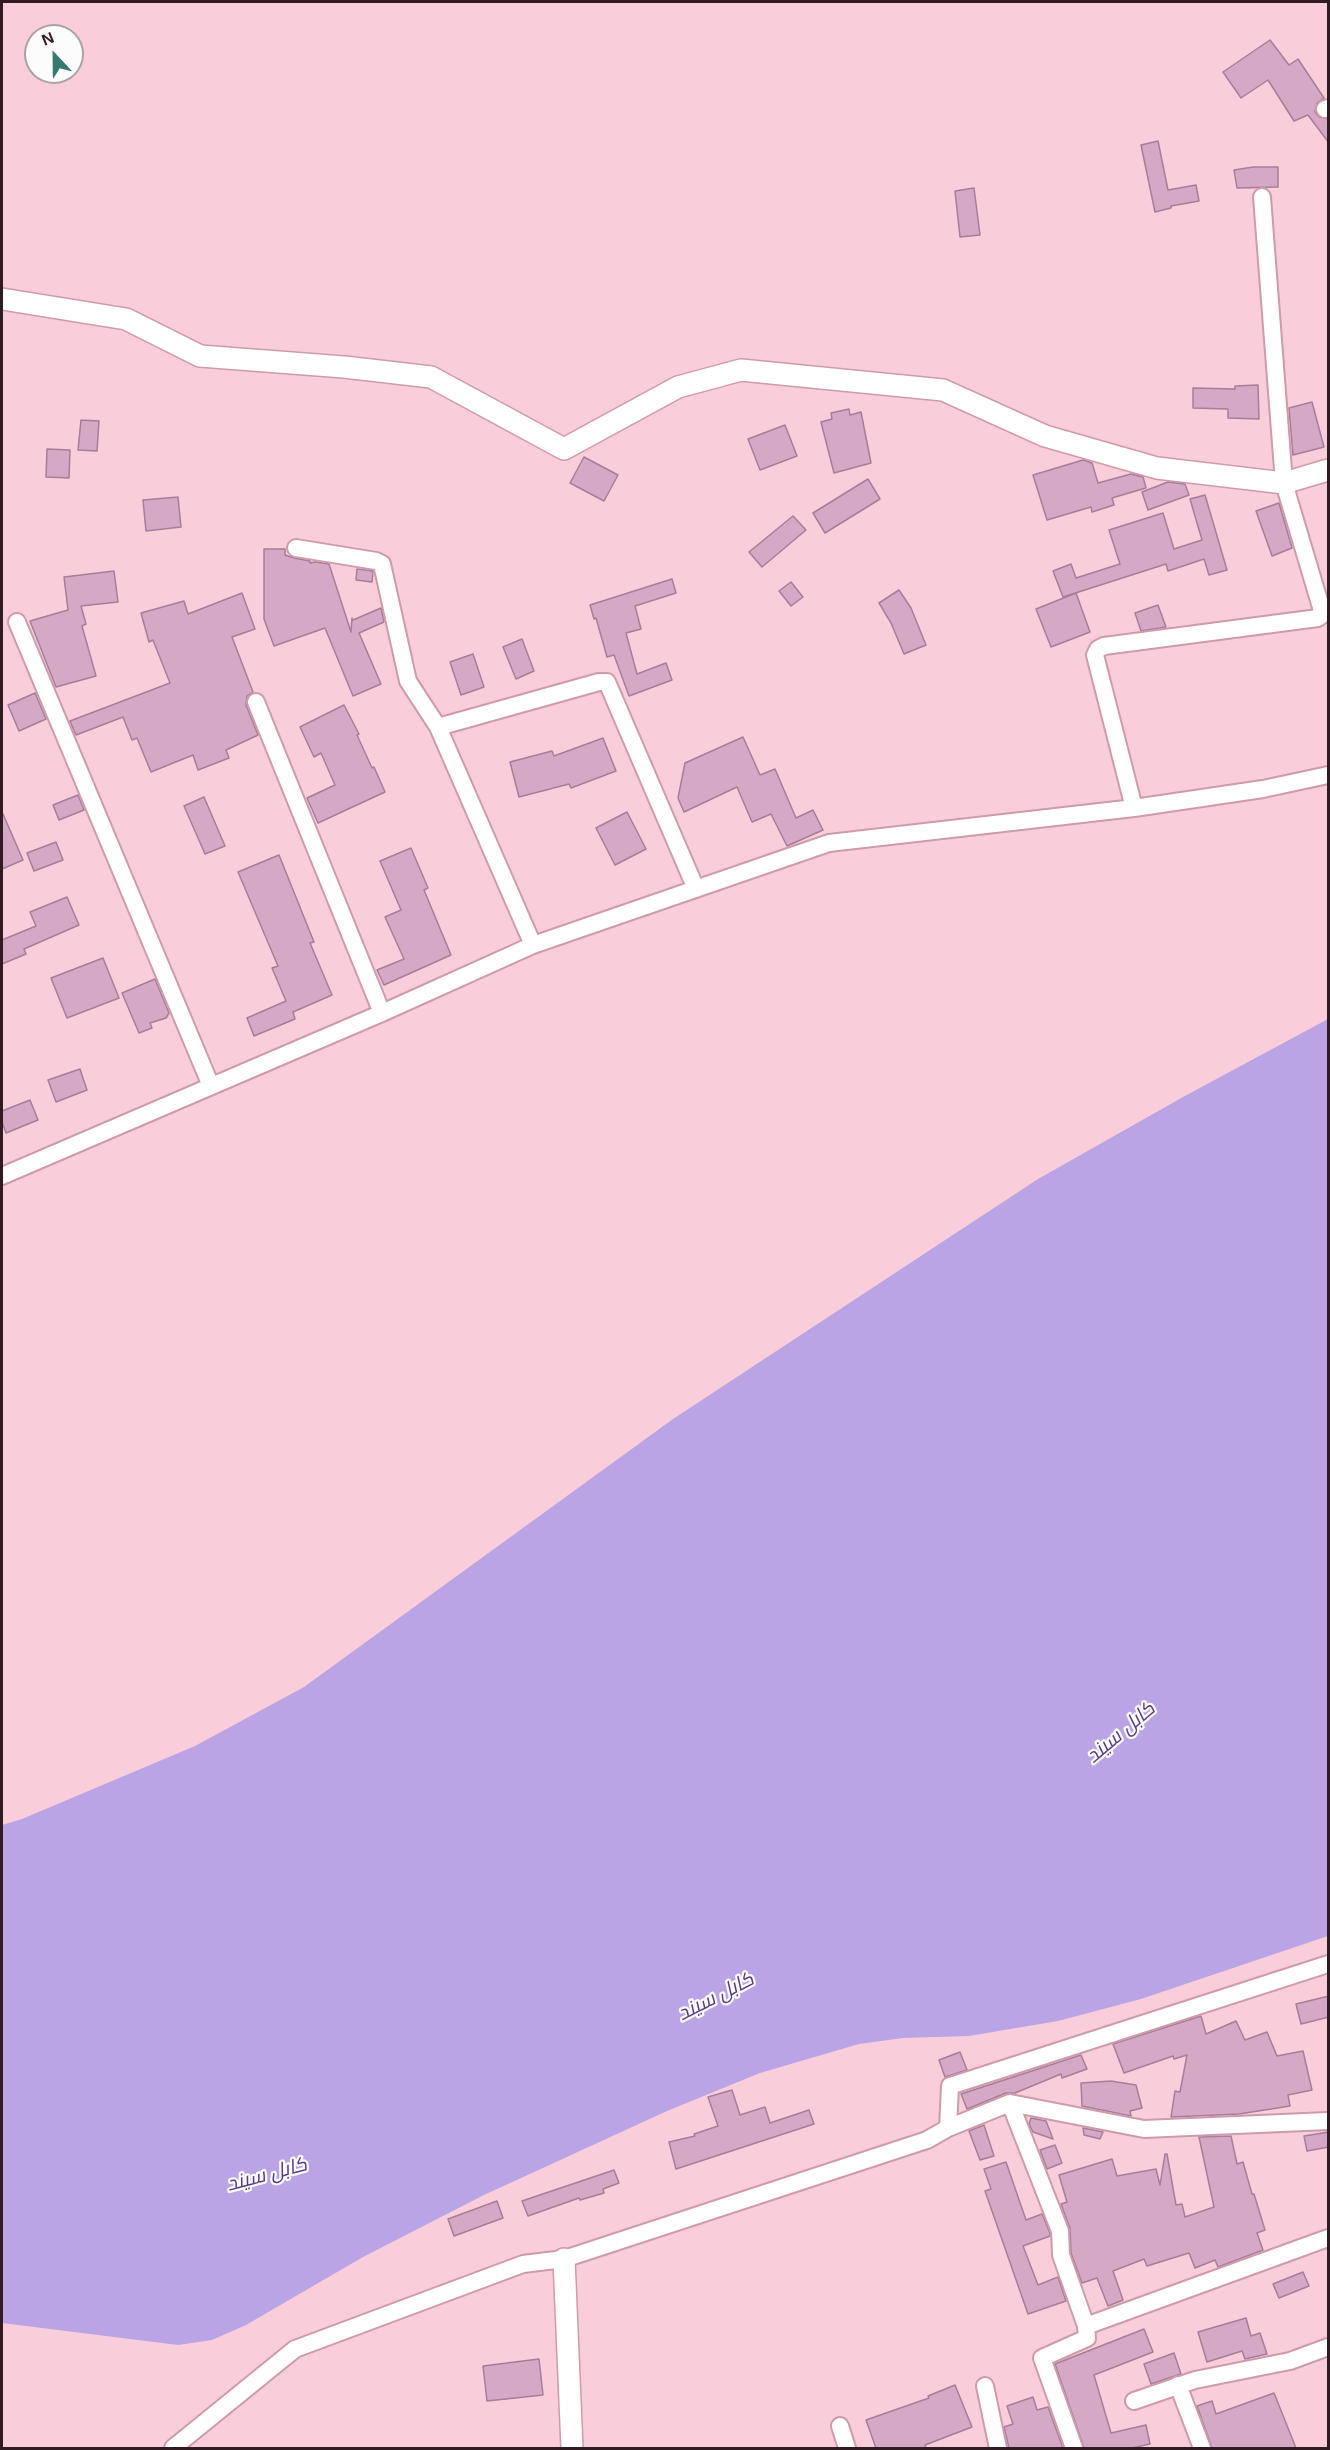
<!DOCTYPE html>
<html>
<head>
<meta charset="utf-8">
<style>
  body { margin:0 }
  #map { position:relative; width:1330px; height:2450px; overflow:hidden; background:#f9ceda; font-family:Helvetica,sans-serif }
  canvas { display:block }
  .frame { position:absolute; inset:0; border:3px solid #2f1b21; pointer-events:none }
  .north { position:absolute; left:24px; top:24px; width:60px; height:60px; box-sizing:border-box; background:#fcfcfc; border:2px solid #aaa2a4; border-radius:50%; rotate:338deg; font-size:16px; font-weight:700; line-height:24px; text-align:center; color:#2f1b21 }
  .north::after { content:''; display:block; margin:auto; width:21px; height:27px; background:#367a6e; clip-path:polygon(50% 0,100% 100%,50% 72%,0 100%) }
</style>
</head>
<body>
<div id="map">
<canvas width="1330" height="2450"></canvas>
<div class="frame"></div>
<div class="north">N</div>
</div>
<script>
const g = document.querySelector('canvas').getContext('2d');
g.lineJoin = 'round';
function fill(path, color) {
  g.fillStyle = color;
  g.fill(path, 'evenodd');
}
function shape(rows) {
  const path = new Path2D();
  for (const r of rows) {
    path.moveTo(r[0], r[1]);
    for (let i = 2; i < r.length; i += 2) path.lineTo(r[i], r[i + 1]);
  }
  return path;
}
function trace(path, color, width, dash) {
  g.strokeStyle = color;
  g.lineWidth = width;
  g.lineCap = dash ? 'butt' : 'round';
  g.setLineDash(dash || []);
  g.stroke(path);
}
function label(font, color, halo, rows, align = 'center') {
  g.font = font + ' Helvetica,Cairo,sans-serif';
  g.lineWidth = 4.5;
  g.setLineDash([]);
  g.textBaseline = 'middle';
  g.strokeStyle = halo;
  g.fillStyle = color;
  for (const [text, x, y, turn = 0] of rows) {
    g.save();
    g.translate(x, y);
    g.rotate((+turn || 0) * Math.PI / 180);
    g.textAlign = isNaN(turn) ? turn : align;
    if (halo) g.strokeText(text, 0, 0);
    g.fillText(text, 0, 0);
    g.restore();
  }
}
fill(shape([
  [1328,1019,1328,1936,1141,1999,1058,2021,969,2036,903,2038,859,2044,760,2073,667,2111,484,2195,363,2257,246,2325,212,2340,178,2345,2,2323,2,1825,22,1819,195,1746,304,1687,673,1419,1038,1179,1183,1097]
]), '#baa4e6');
const building = shape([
  [1270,40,1289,65,1298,59,1324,98,1317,103,1315,112,1319,117,1329,119,1329,143,1308,115,1294,121,1268,80,1241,98,1223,72,1270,40],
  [1158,141,1168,190,1196,185,1199,201,1171,206,1171,208,1155,212,1141,145,1158,141],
  [1253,167,1278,167,1278,187,1237,188,1234,170,1253,167],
  [974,188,980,235,960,237,955,191,974,188],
  [1258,385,1259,419,1228,418,1228,409,1193,408,1193,388,1235,389,1235,386,1258,385],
  [1312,402,1324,447,1293,455,1289,408,1312,402],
  [849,409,850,415,861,412,871,463,834,473,821,422,832,419,831,413,849,409],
  [81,420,99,421,97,451,78,450,81,420],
  [785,425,797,456,760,470,748,439,785,425],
  [47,449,70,450,69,478,46,477,47,449],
  [584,457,618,475,604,501,570,483,584,457],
  [1083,460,1092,463,1098,483,1131,474,1143,477,1146,488,1112,498,1114,505,1092,512,1091,507,1047,520,1033,475,1083,460],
  [868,479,880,499,825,533,813,513,868,479],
  [1168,482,1185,484,1189,495,1148,510,1142,492,1168,482],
  [1205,495,1227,570,1209,575,1204,559,1168,571,1166,564,1063,597,1053,571,1071,564,1076,578,1120,564,1109,530,1163,513,1174,549,1202,540,1190,499,1205,495],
  [178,497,181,527,146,531,143,500,178,497],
  [1279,503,1292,548,1272,556,1256,511,1279,503],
  [793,516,806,530,762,567,749,552,793,516],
  [264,549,285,549,285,555,294,558,310,561,310,563,315,562,329,564,351,632,352,618,353,620,381,608,384,622,359,633,381,684,353,696,325,628,274,646,264,619,264,549],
  [357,569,373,571,372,582,356,580,357,569],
  [114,571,118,602,81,606,86,624,82,626,96,676,56,687,30,621,68,610,64,577,114,571],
  [672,579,676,593,635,606,641,629,626,633,637,674,666,663,672,680,629,696,614,655,607,657,596,618,594,619,590,605,672,579],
  [791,582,803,597,791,606,779,591,791,582],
  [899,590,911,608,926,645,904,654,891,623,879,603,899,590],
  [242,593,255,629,232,637,253,692,247,696,246,705,258,735,226,750,229,758,198,770,193,755,151,772,137,738,132,740,123,717,76,735,70,721,170,683,153,640,149,642,141,613,184,601,188,614,242,593],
  [1076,593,1090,632,1051,647,1036,609,1076,593],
  [1158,605,1166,627,1141,631,1135,613,1158,605],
  [522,639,534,671,516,679,503,647,522,639],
  [473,654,484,687,461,695,450,662,473,654],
  [35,693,46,719,19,731,8,705,35,693],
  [344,705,359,734,357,735,372,768,374,767,385,792,318,823,307,798,335,785,321,753,314,757,300,727,344,705],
  [743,737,760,775,775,769,796,818,813,810,823,830,787,846,771,814,752,822,737,787,684,812,678,798,685,763,743,737],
  [603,738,616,771,571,788,569,784,519,797,510,762,552,751,554,756,603,738],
  [78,795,84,810,59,820,53,805,78,795],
  [204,797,225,846,205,854,184,806,204,797],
  [627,812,646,849,615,865,596,828,627,812],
  [3,814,23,860,2,869,2,814,3,814],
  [56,842,63,860,34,871,27,853,56,842],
  [411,848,428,888,424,890,451,955,384,985,377,970,404,959,385,917,401,910,380,861,411,848],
  [279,855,314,942,310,943,332,995,293,1012,295,1019,254,1036,247,1018,286,1001,272,968,278,966,238,872,279,855],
  [67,897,79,925,24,949,26,954,2,964,2,940,36,926,30,912,67,897],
  [103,958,119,998,67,1018,51,978,103,958],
  [155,979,169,1013,166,1018,150,1023,152,1028,139,1033,122,993,155,979],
  [80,1069,87,1090,56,1102,48,1080,80,1069],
  [30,1100,38,1120,6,1133,2,1122,2,1111,30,1100],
  [1329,1996,1329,2017,1301,2024,1296,2004,1329,1996],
  [1201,2016,1206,2034,1236,2021,1245,2040,1267,2032,1277,2056,1303,2051,1312,2090,1288,2095,1290,2106,1271,2109,1239,2114,1171,2117,1175,2091,1180,2092,1187,2055,1174,2059,1173,2056,1124,2073,1113,2044,1201,2016],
  [960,2052,967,2070,945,2077,939,2060,960,2052],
  [1081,2055,1087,2069,1062,2078,1061,2074,1015,2093,1006,2093,967,2109,961,2094,1081,2055],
  [1111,2081,1136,2085,1142,2108,1130,2111,1131,2116,1082,2106,1081,2083,1111,2081],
  [732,2090,740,2115,765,2107,770,2123,809,2110,814,2124,676,2169,669,2142,695,2136,694,2134,718,2126,708,2097,732,2090],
  [1031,2118,1046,2121,1053,2139,1033,2132,1029,2124,1031,2118],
  [984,2125,994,2156,980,2160,969,2131,984,2125],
  [1083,2128,1103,2132,1100,2139,1084,2135,1083,2128],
  [1329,2132,1329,2147,1307,2151,1304,2136,1329,2132],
  [1231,2136,1237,2164,1243,2162,1252,2194,1254,2194,1265,2230,1257,2233,1263,2250,1218,2267,1215,2260,1195,2268,1189,2253,1147,2266,1144,2259,1113,2271,1123,2300,1108,2306,1097,2278,1082,2283,1071,2253,1070,2228,1061,2204,1067,2202,1059,2175,1112,2159,1117,2176,1156,2169,1160,2185,1165,2154,1167,2154,1176,2205,1182,2204,1185,2217,1214,2207,1199,2137,1231,2136],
  [1055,2145,1062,2163,1047,2169,1040,2150,1055,2145],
  [1006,2162,1026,2220,1042,2214,1050,2233,1050,2236,1023,2246,1038,2285,1058,2277,1066,2301,1028,2314,985,2191,991,2189,984,2169,1006,2162],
  [614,2170,619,2183,603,2189,604,2193,580,2200,579,2198,528,2216,522,2201,614,2170],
  [497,2201,503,2218,454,2236,448,2219,497,2201],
  [1303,2272,1309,2286,1279,2298,1273,2284,1303,2272],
  [1246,2318,1251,2336,1260,2333,1267,2354,1245,2359,1242,2351,1207,2362,1198,2332,1246,2318],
  [1144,2329,1153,2352,1094,2375,1111,2433,1146,2425,1150,2444,1132,2448,1084,2448,1055,2364,1144,2329],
  [1174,2353,1181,2374,1151,2384,1144,2364,1174,2353],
  [539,2359,543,2395,487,2401,483,2366,539,2359],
  [955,2385,972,2427,925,2445,926,2448,876,2448,866,2420,929,2398,928,2396,955,2385],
  [1274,2393,1296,2448,1212,2448,1197,2406,1212,2401,1216,2414,1274,2393],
  [1033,2397,1037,2410,1048,2407,1063,2448,1009,2448,1004,2427,1013,2424,1007,2406,1033,2397]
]);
fill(building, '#d5a9c5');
trace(building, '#a77d98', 1.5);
const minor = shape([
  [1325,109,1328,108],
  [296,548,376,561,382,564,408,681,438,727,533,945],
  [17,622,211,1086],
  [256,702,382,1013],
  [438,727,599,682,607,682,696,889],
  [1134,808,1095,655,1098,649,1104,646,1318,618,1323,614,1284,483,1262,197],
  [2,1176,382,1013,533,945,829,843,1134,808,1263,789,1328,775],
  [1010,2103,1060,2231,1061,2255,1086,2326,1328,2238],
  [948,2128,1010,2103,1144,2129,1328,2121],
  [1178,2385,1202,2448],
  [985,2386,998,2448],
  [1134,2401,1195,2380,1290,2361,1328,2347],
  [840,2426,847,2448],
  [173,2448,295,2349,523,2264,564,2259,927,2140,948,2128,950,2086,1328,1964],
  [1074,2448,1042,2358,1087,2338,1086,2326]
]);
const tertiary = shape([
  [2,299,126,319,200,356,344,367,431,377,564,449,678,387,741,370,943,390,1045,436,1157,468,1284,483,1328,470],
  [564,2259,572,2448]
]);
trace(minor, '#ce9baa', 20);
trace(tertiary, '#ce9baa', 24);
trace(minor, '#fff', 16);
trace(tertiary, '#fff', 21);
label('italic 20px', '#583986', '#fcfcfc', [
  ["کابل سيند",1121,1733,-40],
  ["کابل سيند",716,1997,-27],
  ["کابل سيند",267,2175,-15]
]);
</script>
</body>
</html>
